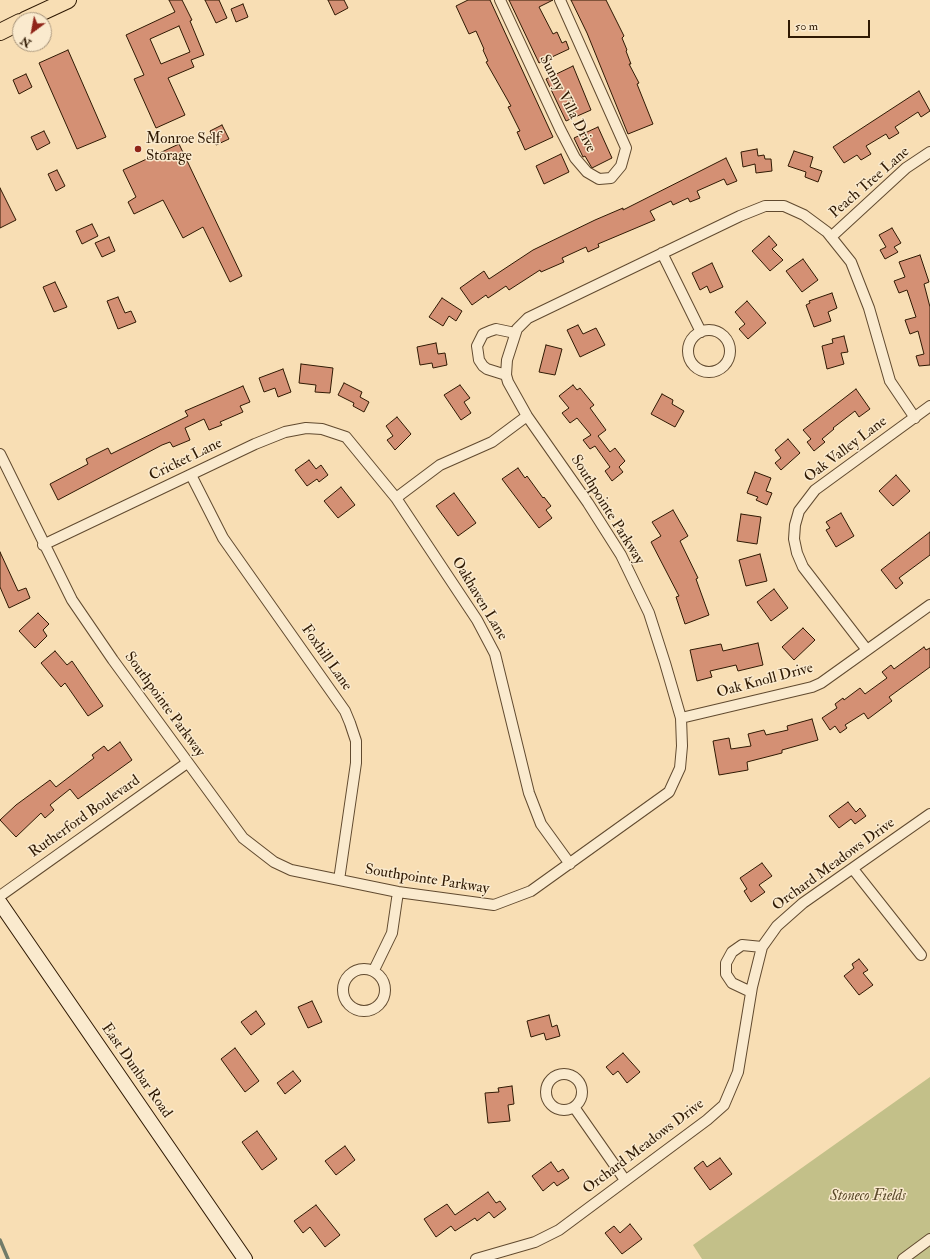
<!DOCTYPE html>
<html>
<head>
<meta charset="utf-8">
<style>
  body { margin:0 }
  #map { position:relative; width:930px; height:1259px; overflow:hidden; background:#f8deb4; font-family:"IM FELL Double Pica",serif }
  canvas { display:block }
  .north { position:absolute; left:12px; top:12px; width:40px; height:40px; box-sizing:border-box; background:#faeace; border:1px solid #a9967d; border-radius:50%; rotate:212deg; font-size:11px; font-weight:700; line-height:16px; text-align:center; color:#2f1903 }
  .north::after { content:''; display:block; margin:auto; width:14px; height:18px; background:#8f2418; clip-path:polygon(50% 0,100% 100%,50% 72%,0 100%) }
  .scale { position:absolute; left:788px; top:20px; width:82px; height:18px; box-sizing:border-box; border:2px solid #2f1903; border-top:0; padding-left:5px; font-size:12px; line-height:14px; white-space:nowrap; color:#2f1903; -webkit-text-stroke:3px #faeace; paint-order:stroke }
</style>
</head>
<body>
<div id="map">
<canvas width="930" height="1259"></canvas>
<div class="north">N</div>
<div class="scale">50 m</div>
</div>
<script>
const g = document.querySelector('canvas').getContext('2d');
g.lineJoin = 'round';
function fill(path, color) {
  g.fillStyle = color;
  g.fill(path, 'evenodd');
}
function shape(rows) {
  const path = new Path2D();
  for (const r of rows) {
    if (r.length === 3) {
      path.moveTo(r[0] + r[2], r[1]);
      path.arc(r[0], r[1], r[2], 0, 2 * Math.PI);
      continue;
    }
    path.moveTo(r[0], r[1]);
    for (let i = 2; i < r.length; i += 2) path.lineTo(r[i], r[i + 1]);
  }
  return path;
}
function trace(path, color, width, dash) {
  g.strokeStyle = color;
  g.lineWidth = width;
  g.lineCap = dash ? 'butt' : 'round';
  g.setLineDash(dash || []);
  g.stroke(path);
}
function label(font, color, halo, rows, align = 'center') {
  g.font = font + ' "IM FELL Double Pica",serif';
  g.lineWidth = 3;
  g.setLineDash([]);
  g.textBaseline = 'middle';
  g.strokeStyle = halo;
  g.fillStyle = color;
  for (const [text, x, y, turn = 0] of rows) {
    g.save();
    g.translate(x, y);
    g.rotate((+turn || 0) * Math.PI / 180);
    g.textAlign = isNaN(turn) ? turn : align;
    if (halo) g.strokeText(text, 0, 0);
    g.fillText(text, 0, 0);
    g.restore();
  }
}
fill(shape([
  [930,1077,930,1259,702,1259,693,1245]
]), '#c3c089');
trace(shape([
  [0,1240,8,1259]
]), '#717b69', 3.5);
const building = shape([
  [169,0,182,0,192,20,190,21,204,55,191,60,194,67,168,78,185,115,156,128,134,79,144,75,126,35,175,12,169,0],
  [179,26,190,52,161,64,150,39,179,26],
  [205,0,219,0,227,18,216,23,205,0],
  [328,0,344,0,348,8,335,15,328,0],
  [468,0,490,0,553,137,525,150,517,132,520,131,508,107,511,106,486,62,488,61,483,50,484,49,476,31,469,34,456,6,468,0],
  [509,0,553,0,539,7,553,34,557,32,562,43,566,41,569,49,539,63,509,0],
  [571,0,606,0,624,36,622,38,627,50,626,51,631,64,629,64,639,83,637,84,653,124,628,134,587,33,571,0],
  [243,4,248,17,236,22,231,9,243,4],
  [68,50,106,137,77,149,39,63,68,50],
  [573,66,591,110,566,121,546,79,573,66],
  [26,74,32,87,19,94,13,80,26,74],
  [919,91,930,111,921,117,918,112,895,127,899,133,889,139,886,134,866,146,871,154,861,160,857,155,844,163,833,147,919,91],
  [222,125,229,139,216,145,210,131,222,125],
  [598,127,612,158,592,168,585,156,583,157,574,138,598,127],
  [44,131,50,143,37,150,31,137,44,131],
  [179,144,242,276,230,282,203,227,183,238,163,200,134,214,128,202,136,197,123,170,179,144],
  [757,149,758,156,764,155,765,159,771,159,772,171,756,173,755,164,743,167,741,152,757,149],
  [794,151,813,157,810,167,822,171,818,182,805,177,806,172,788,166,794,151],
  [561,154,569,172,544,184,536,166,561,154],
  [726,158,737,181,727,185,724,179,697,191,700,198,690,202,688,198,673,205,671,201,650,211,655,220,598,244,599,247,588,252,586,247,562,258,564,262,541,272,540,270,509,290,506,286,488,298,486,295,472,305,460,288,484,271,489,279,533,250,595,220,623,208,623,210,726,158],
  [57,170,65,186,56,191,48,174,57,170],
  [0,188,16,220,0,228,0,188],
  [92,224,98,236,82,244,76,231,92,224],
  [892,228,901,243,894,247,898,252,885,259,880,250,886,247,879,235,892,228],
  [769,236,777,245,772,249,783,260,770,271,752,251,769,236],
  [109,237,115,251,102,257,95,243,109,237],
  [920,255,929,282,924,284,930,307,930,365,919,366,916,356,924,354,918,331,910,334,905,320,916,317,907,290,899,293,894,281,905,277,899,262,920,255],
  [803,259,818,280,802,292,786,271,803,259],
  [712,263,723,287,710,293,707,286,700,290,692,273,712,263],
  [55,282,67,307,54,312,43,287,55,282],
  [832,293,837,308,828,312,831,321,814,327,806,305,810,303,809,301,832,293],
  [118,297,125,313,131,311,136,322,118,329,107,301,118,297],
  [442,298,462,311,456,321,449,316,443,326,429,317,442,298],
  [747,301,766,323,748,339,739,329,745,324,735,312,747,301],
  [578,325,583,334,596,328,605,345,580,357,567,330,578,325],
  [844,336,848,352,841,353,844,364,827,369,822,346,833,343,832,339,844,336],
  [436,343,438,354,445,353,447,365,433,368,432,363,420,365,417,347,436,343],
  [546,345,562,349,555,375,539,372,546,345],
  [301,364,333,368,330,393,315,392,316,385,299,383,301,364],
  [283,369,291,392,278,397,275,388,264,392,259,378,283,369],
  [344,383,362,392,360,397,369,402,364,412,353,406,354,403,338,395,344,383],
  [460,385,470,398,464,402,471,413,461,420,444,395,460,385],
  [573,385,577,390,580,388,594,405,590,408,606,430,598,436,610,452,615,448,625,461,619,467,623,472,612,481,605,471,610,467,595,446,590,449,583,440,591,435,577,418,570,423,562,413,569,408,559,396,573,385],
  [243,386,250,402,240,406,243,412,220,422,222,425,209,430,204,419,185,428,190,440,173,447,170,442,162,445,58,500,50,484,88,464,86,459,108,448,111,454,188,416,185,411,243,386],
  [856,389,870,409,859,417,855,411,833,428,834,429,822,439,825,442,814,451,807,442,811,439,803,430,856,389],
  [662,394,673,400,672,404,684,411,675,427,651,414,662,394],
  [397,417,411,434,395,450,387,440,393,436,386,426,397,417],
  [788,439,800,453,781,470,775,463,781,458,775,450,788,439],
  [309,460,316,469,321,465,328,475,319,482,317,479,307,486,295,470,309,460],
  [518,468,525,478,527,476,543,498,544,497,551,506,546,510,552,518,539,528,502,479,518,468],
  [755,472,771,478,766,491,772,493,767,505,756,500,758,497,747,493,755,472],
  [896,475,910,491,893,506,879,491,896,475],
  [341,487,355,505,338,518,324,501,341,487],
  [454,493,476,523,458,536,436,506,454,493],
  [673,510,688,536,680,541,698,578,696,579,709,615,685,624,676,597,679,596,651,542,661,536,652,522,673,510],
  [841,513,854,536,836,547,826,530,830,528,826,522,841,513],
  [741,514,761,517,757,544,737,541,741,514],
  [930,532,930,555,899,578,903,583,896,589,881,570,930,532],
  [0,552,18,591,26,588,30,598,9,608,0,587,0,552],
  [760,554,767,581,746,586,739,560,760,554],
  [774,589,788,608,771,621,757,602,774,589],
  [38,613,49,624,43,630,47,636,35,648,19,631,38,613],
  [803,628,815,640,794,660,782,647,803,628],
  [758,643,763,665,738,671,736,665,710,671,712,677,697,681,690,650,721,644,723,651,758,643],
  [924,647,926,650,930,648,930,667,889,697,892,701,868,719,864,713,845,725,847,728,840,733,835,726,830,730,822,718,837,708,835,704,843,698,844,700,860,688,865,694,887,678,882,672,891,665,894,669,924,647],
  [55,651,67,665,72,661,103,706,88,716,65,683,61,687,41,663,55,651],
  [812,719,818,740,782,750,782,753,747,762,748,770,719,775,713,741,729,738,731,749,751,746,748,734,764,730,766,735,788,730,787,726,812,719],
  [120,742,132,760,78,799,70,789,50,805,54,810,45,818,41,813,16,837,0,820,16,805,50,780,56,787,94,758,92,755,104,746,108,751,120,742],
  [848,802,856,812,860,808,866,816,855,824,851,819,839,828,829,816,848,802],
  [762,863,772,876,759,885,765,892,751,902,744,891,747,889,740,878,762,863],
  [859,959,868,970,863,973,873,985,859,995,844,976,854,968,852,964,859,959],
  [312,1001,322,1022,308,1028,298,1007,312,1001],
  [256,1011,265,1024,251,1035,241,1022,256,1011],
  [549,1015,552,1027,557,1025,560,1036,546,1040,544,1033,531,1037,527,1021,549,1015],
  [235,1048,259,1081,245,1092,221,1059,235,1048],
  [623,1053,640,1072,627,1083,618,1071,613,1075,606,1067,623,1053],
  [293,1071,301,1081,285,1094,277,1083,293,1071],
  [512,1086,514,1104,508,1105,510,1121,488,1123,485,1093,499,1092,498,1088,512,1086],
  [257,1131,277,1159,262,1170,242,1142,257,1131],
  [345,1146,355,1160,336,1175,325,1161,345,1146],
  [720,1158,732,1174,710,1190,694,1168,703,1161,707,1167,720,1158],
  [551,1162,558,1172,563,1169,569,1178,557,1186,554,1182,543,1191,532,1176,551,1162],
  [488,1192,496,1203,500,1201,506,1209,494,1218,489,1212,477,1221,475,1218,455,1231,451,1226,436,1237,424,1219,447,1204,455,1215,488,1192],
  [316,1205,340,1235,325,1247,310,1227,303,1233,294,1221,316,1205],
  [630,1224,642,1239,622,1254,605,1233,614,1226,620,1233,630,1224]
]);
fill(building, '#d49074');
trace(building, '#2f1903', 1);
const street = shape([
  [500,0,560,129,575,158,587,172,599,179,611,178,621,166,626,148,560,0],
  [831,237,906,168,930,152],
  [662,253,701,332],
  [709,351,21],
  [506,375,487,369,483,366,479,360,477,346,483,334,490,331,496,329,515,333],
  [0,454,72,600,113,660,243,838,274,862,291,870,398,892,494,905,531,891,669,792,680,768,682,746,681,718,665,663,649,613,621,555,588,503,527,416,508,382,506,375,507,360,517,329,528,318,740,216,765,206,784,206,804,215,827,232,851,262,869,308,890,381,915,418],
  [191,475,223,538,345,711,350,723,356,741,356,763,339,880],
  [396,498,440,465,492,442,527,416],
  [43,545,255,444,285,432,306,428,322,429,346,437,396,498,477,620,495,654,529,793,541,824,570,864],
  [867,650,803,567,797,553,794,539,795,525,799,511,815,490,930,406],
  [681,718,812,687,821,683,930,605],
  [853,869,921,955],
  [0,896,187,763],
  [364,990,21],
  [374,970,392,933,398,892],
  [751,992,732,983,726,974,726,963,732,952,742,945,762,947],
  [564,1092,18],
  [574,1107,625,1180],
  [476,1259,535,1242,559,1230,707,1120,724,1105,738,1072,752,987,762,947,777,926,803,903,930,814],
  [903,1259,930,1239]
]);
const secondary = shape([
  [0,903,245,1259]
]);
const primary = shape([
  [25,20,68,0],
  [0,32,20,22]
]);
trace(street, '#614a2f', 12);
trace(secondary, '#2f1903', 16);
trace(primary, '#2f1903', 18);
trace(street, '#faeace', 10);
trace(secondary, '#faeace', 14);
trace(primary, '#f8deb4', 16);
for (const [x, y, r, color] of [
  [138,149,4,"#8f2418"]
]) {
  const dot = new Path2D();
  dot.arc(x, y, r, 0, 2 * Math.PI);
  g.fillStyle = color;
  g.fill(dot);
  trace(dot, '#faeace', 1.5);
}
label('15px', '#2f1903', '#faeace', [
  ["Sunny Villa Drive",567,104,63],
  ["Peach Tree Lane",870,183,-41],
  ["Oak Valley Lane",846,450,-37],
  ["Cricket Lane",186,460,-26],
  ["Southpointe Parkway",607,510,58],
  ["Oakhaven Lane",479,599,59],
  ["Foxhill Lane",326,658,55],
  ["Oak Knoll Drive",765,681,-15],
  ["Southpointe Parkway",164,705,54],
  ["Rutherford Boulevard",85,817,-35],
  ["Orchard Meadows Drive",834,865,-36],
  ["Southpointe Parkway",427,880,9],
  ["East Dunbar Road",136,1071,55],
  ["Orchard Meadows Drive",644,1147,-37]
]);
label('15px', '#2f1903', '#faeace', [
  ["Monroe Self",146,140],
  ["Storage",146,157]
], 'left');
label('italic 15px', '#5b4b2b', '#faeace', [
  ["Stoneco Fields",868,1197]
]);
</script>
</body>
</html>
